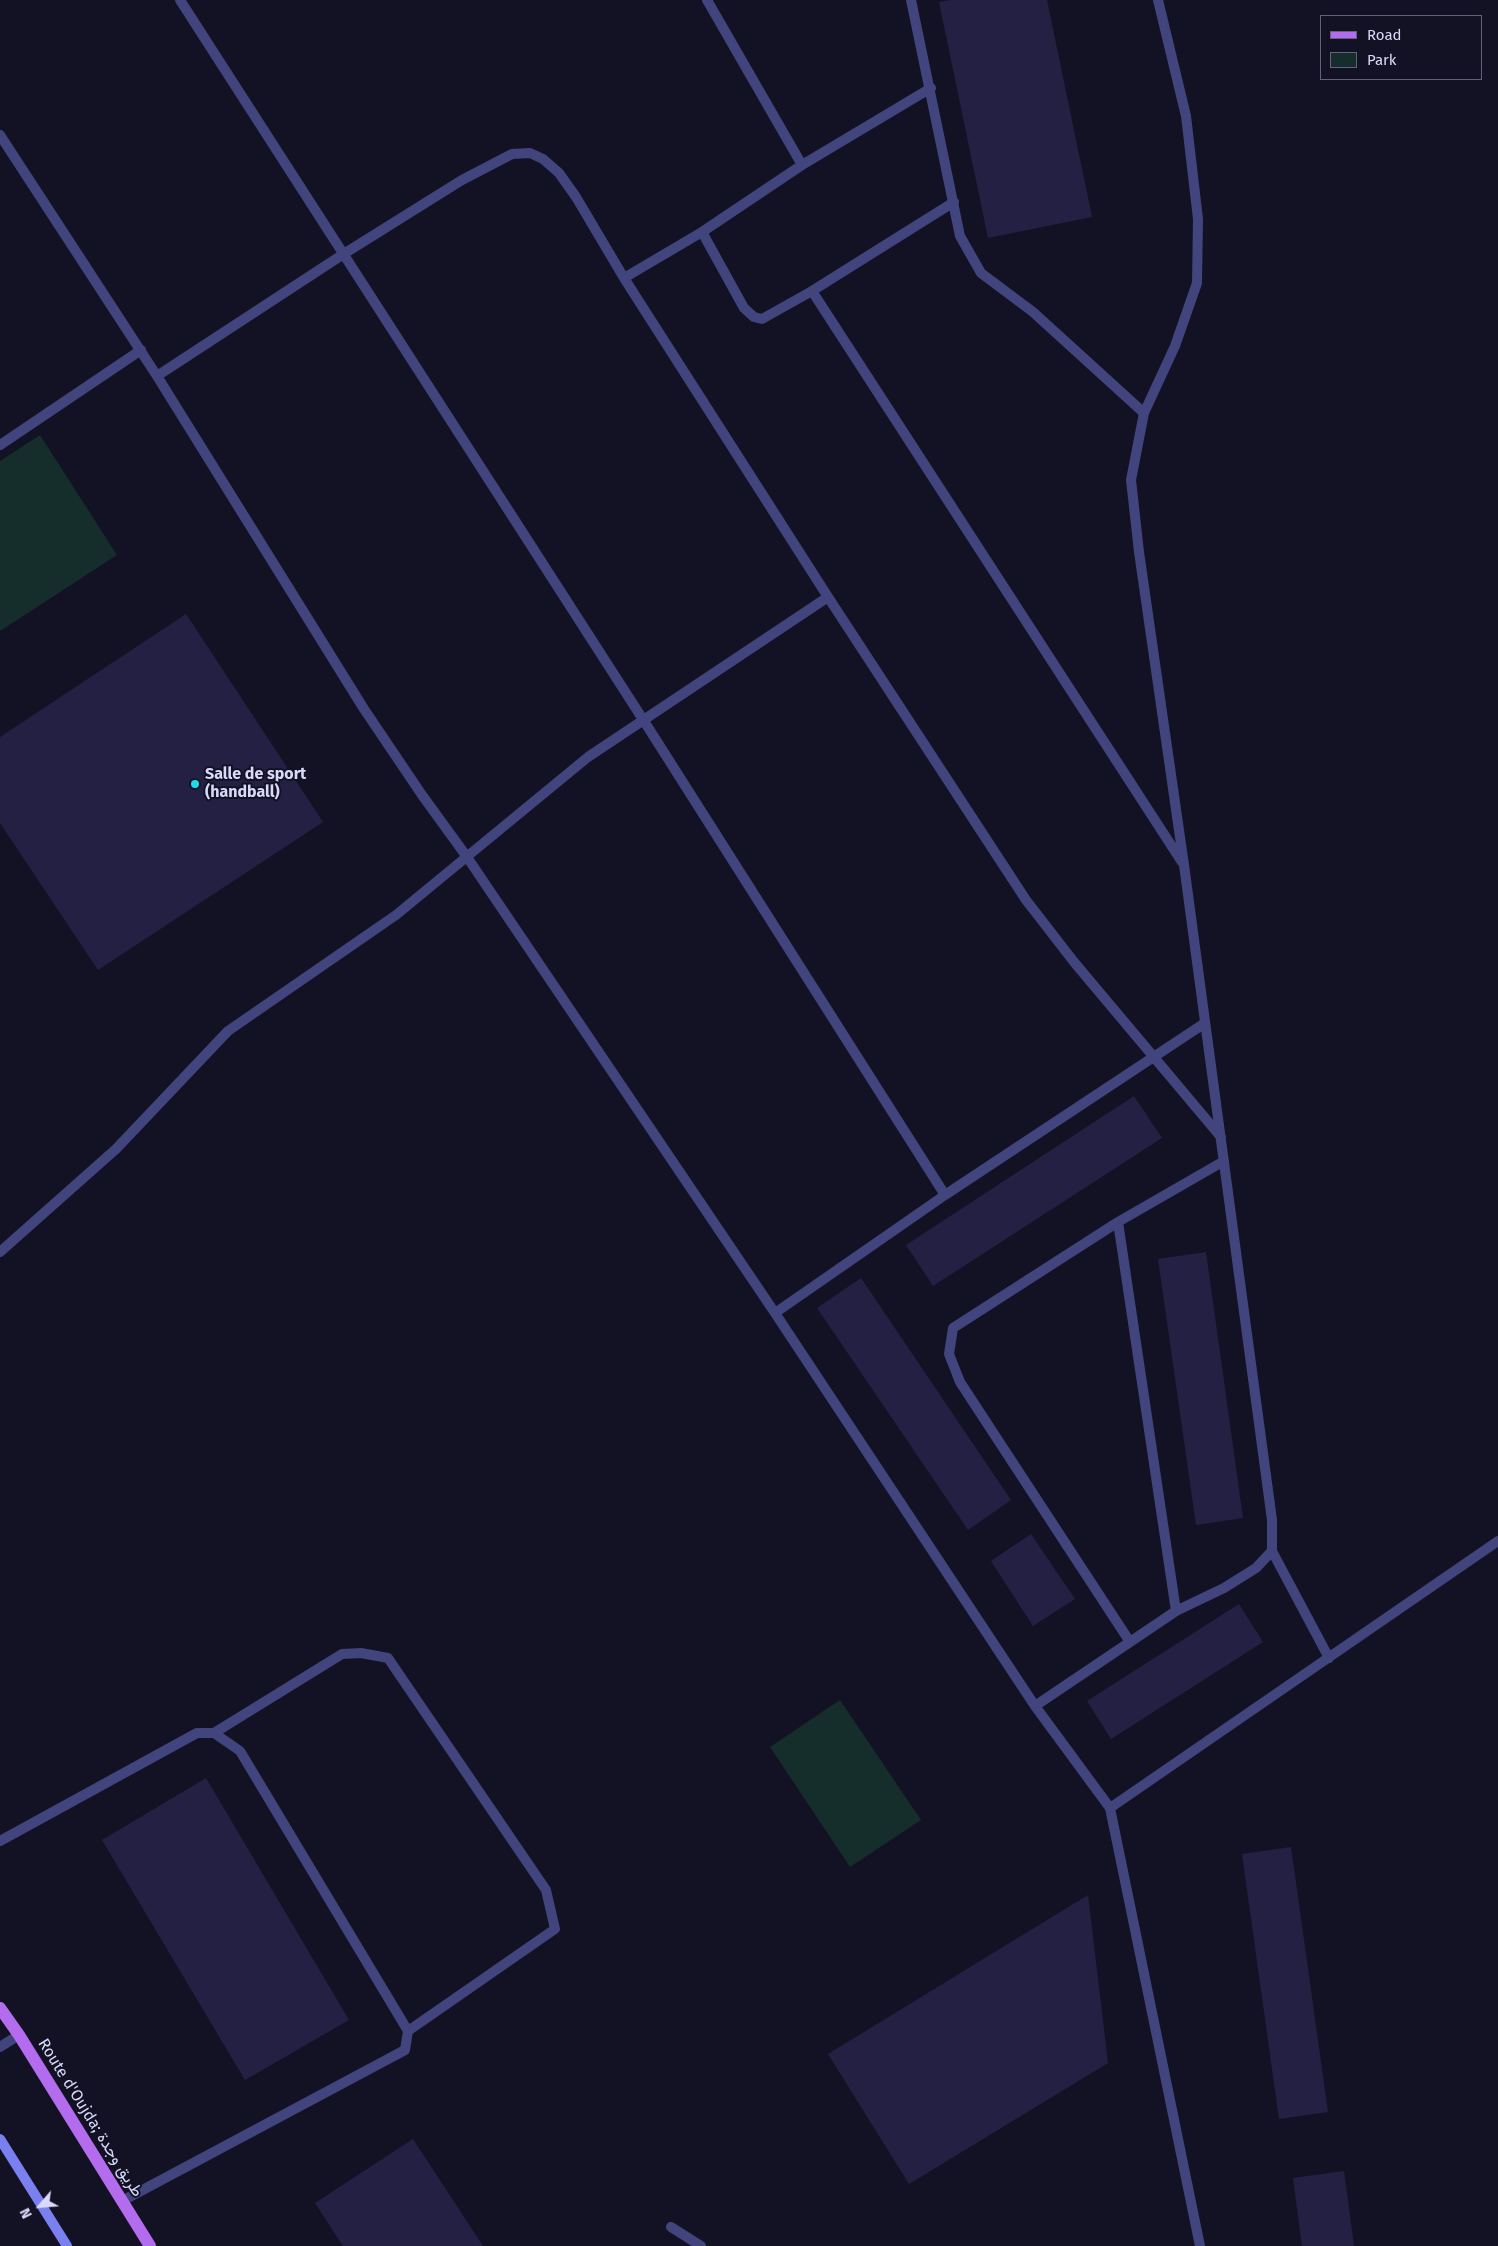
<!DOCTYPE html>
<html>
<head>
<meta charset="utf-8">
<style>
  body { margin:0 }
  #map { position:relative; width:1498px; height:2246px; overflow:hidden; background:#131224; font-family:"Fira Sans",sans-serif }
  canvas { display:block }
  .legend { position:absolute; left:1320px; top:15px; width:162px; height:65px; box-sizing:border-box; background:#131224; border:1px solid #63627a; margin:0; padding:6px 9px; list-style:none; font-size:15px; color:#dad9fb }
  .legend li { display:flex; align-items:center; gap:10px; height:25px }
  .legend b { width:25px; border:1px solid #63627a }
  .north { position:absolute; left:15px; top:2181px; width:50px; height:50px; -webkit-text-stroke:4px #131224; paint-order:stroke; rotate:243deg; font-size:14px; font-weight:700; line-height:20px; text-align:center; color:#dad9fb }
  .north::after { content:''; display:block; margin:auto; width:18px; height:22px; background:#dad9fb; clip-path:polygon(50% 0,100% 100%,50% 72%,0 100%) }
</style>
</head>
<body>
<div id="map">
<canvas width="1498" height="2246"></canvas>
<ul class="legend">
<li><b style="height:6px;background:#b46cee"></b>Road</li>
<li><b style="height:14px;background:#152d2b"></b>Park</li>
</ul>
<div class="north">N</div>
</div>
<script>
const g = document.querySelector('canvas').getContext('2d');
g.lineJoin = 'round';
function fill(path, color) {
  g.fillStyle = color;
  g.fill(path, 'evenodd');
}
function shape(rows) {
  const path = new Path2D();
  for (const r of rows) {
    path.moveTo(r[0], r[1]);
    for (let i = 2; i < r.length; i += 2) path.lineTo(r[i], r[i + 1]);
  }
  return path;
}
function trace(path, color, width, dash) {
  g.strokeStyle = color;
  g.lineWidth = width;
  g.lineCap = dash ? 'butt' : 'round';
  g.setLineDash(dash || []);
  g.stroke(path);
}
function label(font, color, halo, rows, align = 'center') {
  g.font = font + ' "Fira Sans",Vazirmatn,sans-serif';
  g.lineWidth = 4;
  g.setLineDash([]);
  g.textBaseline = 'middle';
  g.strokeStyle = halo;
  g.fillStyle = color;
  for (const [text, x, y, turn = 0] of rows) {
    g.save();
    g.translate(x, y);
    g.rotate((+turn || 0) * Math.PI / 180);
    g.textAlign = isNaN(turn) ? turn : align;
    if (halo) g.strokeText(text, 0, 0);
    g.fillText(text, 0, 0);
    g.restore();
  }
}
fill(shape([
  [40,435,117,555,0,631,0,461],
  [840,1700,921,1820,850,1867,770,1747]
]), '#152d2b');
fill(shape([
  [950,0,1047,0,1092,217,988,238,939,2],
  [186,614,323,822,98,970,0,823,0,737],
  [1134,1096,1162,1138,933,1286,906,1245],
  [1206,1252,1243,1518,1196,1525,1158,1259],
  [861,1278,1011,1500,968,1530,817,1308],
  [1031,1534,1075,1599,1033,1626,991,1561],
  [1239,1604,1263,1642,1111,1739,1087,1701],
  [206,1778,349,2020,245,2080,102,1840],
  [1291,1847,1328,2112,1279,2119,1242,1854],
  [1088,1895,1108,2063,909,2184,828,2054],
  [413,2139,483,2246,343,2246,315,2203],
  [1344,2171,1354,2246,1302,2246,1293,2178]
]), '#242043');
trace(shape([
  [214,1733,342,1654,361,1653,388,1658,546,1890,555,1929,408,2031],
  [0,1841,197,1733,214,1733,240,1751,408,2031,405,2050,122,2201],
  [671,2227,701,2246]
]), '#42447d', 10);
trace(shape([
  [180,0,644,721,945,1195],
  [707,0,802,165],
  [911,0,960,236,981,273,1033,312,1144,413],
  [0,135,157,376,364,709,422,795,467,857,775,1313,1035,1706,1110,1808,1200,2246],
  [702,232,744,308,754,317,762,319,812,291,954,202],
  [624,278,702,232,802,165,931,88],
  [812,291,1182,862],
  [157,376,342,255,462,180,512,154,530,153,543,159,559,173,576,197,624,278,828,597,1026,900,1074,962,1221,1137],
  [0,445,141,350],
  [1118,1222,1176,1611],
  [0,1252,116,1149,228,1031,396,915,588,757,828,597],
  [775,1313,945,1195,1205,1023],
  [1272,1551,1329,1658],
  [1130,1642,960,1382,949,1354,953,1328,1118,1222,1224,1161],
  [1035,1706,1176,1611,1224,1588,1256,1568,1272,1551,1272,1520,1184,865,1139,552,1131,480,1144,413,1175,346,1197,283,1198,219,1186,116,1158,0],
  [1110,1808,1498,1541],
  [0,2047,19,2035]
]), '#42447d', 10);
trace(shape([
  [0,2139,67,2246]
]), '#7b80f0', 10);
trace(shape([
  [0,2008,19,2035,150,2246]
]), '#b46cee', 12);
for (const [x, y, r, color] of [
  [195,784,5,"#1bdee4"]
]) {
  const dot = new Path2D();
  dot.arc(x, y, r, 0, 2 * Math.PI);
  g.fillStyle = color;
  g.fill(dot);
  trace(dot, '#131224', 2);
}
label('bold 16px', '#dad9fb', '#131224', [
  ["Salle de sport",205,775],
  ["(handball)",205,793]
], 'left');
label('16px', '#dad9fb', '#131224', [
  ["Route d'Oujda; طريق وجدة",90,2118,58]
]);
</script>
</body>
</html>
